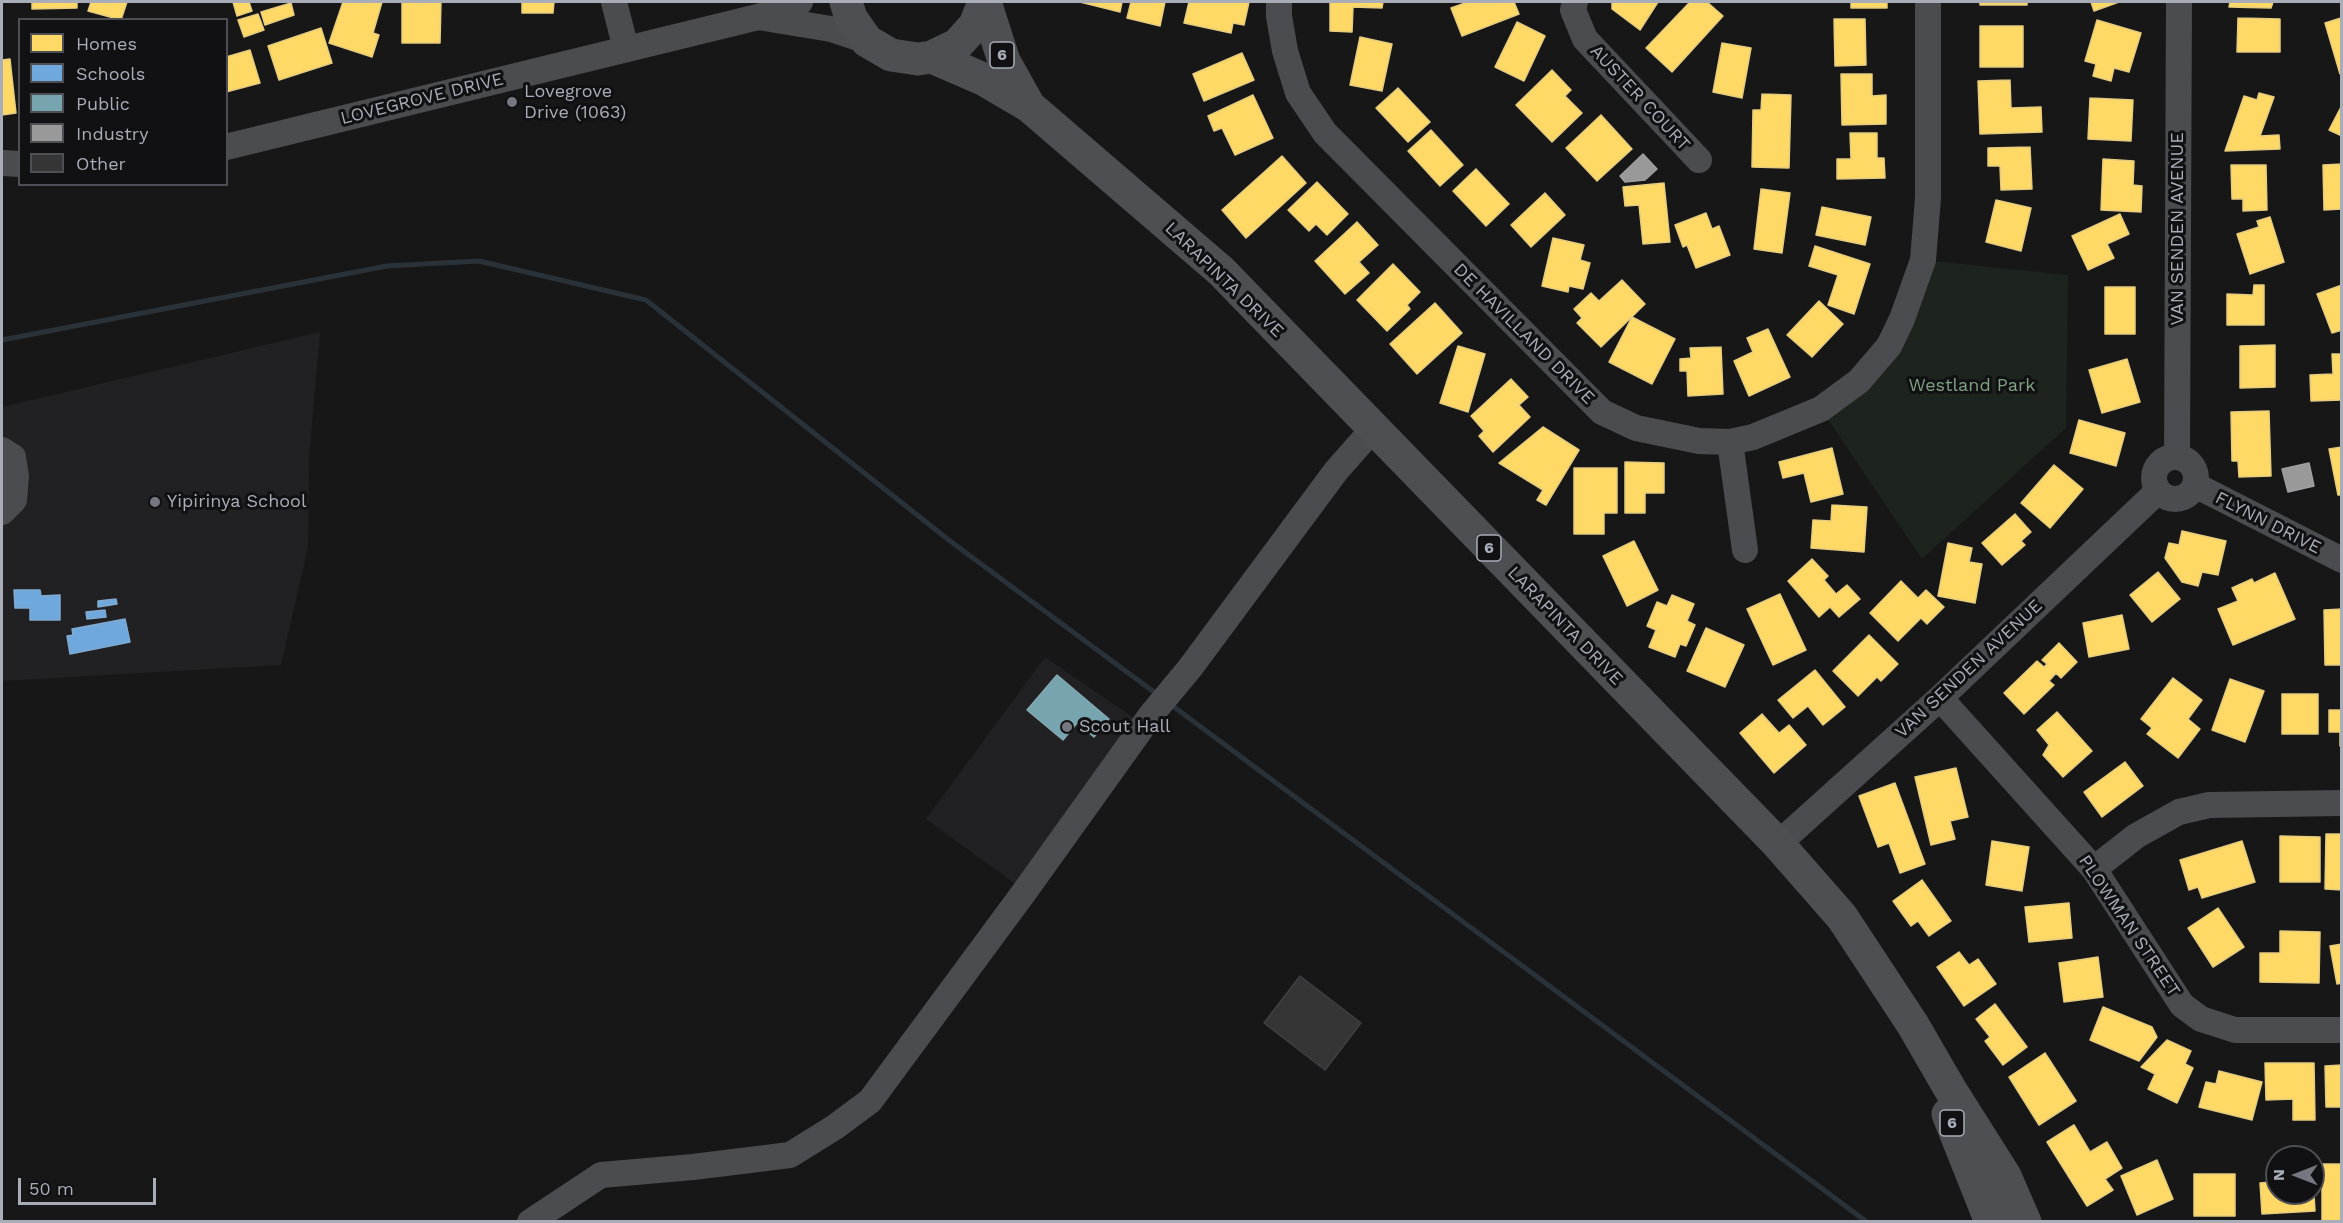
<!DOCTYPE html>
<html>
<head>
<meta charset="utf-8">
<style>
  body { margin:0 }
  #map { position:relative; width:2343px; height:1223px; overflow:hidden; background:#171717; font-family:"Work Sans",sans-serif }
  canvas { display:block }
  .frame { position:absolute; inset:0; border:3px solid #a8adb8; pointer-events:none }
  .legend { position:absolute; left:18px; top:18px; width:210px; height:168px; box-sizing:border-box; background:#111113; border:2px solid #4d4f55; margin:0; padding:8px 10px; list-style:none; font-size:18px; color:#a8adb8 }
  .legend li { display:flex; align-items:center; gap:12px; height:30px }
  .legend b { width:30px; border:2px solid #4d4f55 }
  .north { position:absolute; left:2265px; top:1145px; width:60px; height:60px; box-sizing:border-box; background:#111113; border:2px solid #4d4f55; border-radius:50%; rotate:270deg; font-size:16px; font-weight:700; line-height:24px; text-align:center; color:#a8adb8 }
  .north::after { content:''; display:block; margin:auto; width:21px; height:27px; background:#757880; clip-path:polygon(50% 0,100% 100%,50% 72%,0 100%) }
  .scale { position:absolute; left:18px; top:1178px; width:138px; height:27px; box-sizing:border-box; border:3px solid #a8adb8; border-top:0; padding-left:8px; font-size:18px; line-height:21px; white-space:nowrap; color:#a8adb8; -webkit-text-stroke:4px #111113; paint-order:stroke }
</style>
</head>
<body>
<div id="map">
<canvas width="2343" height="1223"></canvas>
<div class="frame"></div>
<ul class="legend">
<li><b style="height:16px;background:#ffd966"></b>Homes</li>
<li><b style="height:16px;background:#6fa8dc"></b>Schools</li>
<li><b style="height:16px;background:#76a5af"></b>Public</li>
<li><b style="height:16px;background:#999"></b>Industry</li>
<li><b style="height:16px;background:#353536"></b>Other</li>
</ul>
<div class="north">N</div>
<div class="scale">50 m</div>
</div>
<script>
const g = document.querySelector('canvas').getContext('2d');
g.lineJoin = 'round';
function fill(path, color) {
  g.fillStyle = color;
  g.fill(path, 'evenodd');
}
function shape(rows) {
  const path = new Path2D();
  for (const r of rows) {
    if (r.length === 3) {
      path.moveTo(r[0] + r[2], r[1]);
      path.arc(r[0], r[1], r[2], 0, 2 * Math.PI);
      continue;
    }
    path.moveTo(r[0], r[1]);
    for (let i = 2; i < r.length; i += 2) path.lineTo(r[i], r[i + 1]);
  }
  return path;
}
function trace(path, color, width, dash) {
  g.strokeStyle = color;
  g.lineWidth = width;
  g.lineCap = dash ? 'butt' : 'round';
  g.setLineDash(dash || []);
  g.stroke(path);
}
function label(font, color, halo, rows, align = 'center') {
  g.font = font + ' "Work Sans",sans-serif';
  g.lineWidth = 6;
  g.setLineDash([]);
  g.textBaseline = 'middle';
  g.strokeStyle = halo;
  g.fillStyle = color;
  for (const [text, x, y, turn = 0] of rows) {
    g.save();
    g.translate(x, y);
    g.rotate((+turn || 0) * Math.PI / 180);
    g.textAlign = isNaN(turn) ? turn : align;
    if (halo) g.strokeText(text, 0, 0);
    g.fillText(text, 0, 0);
    g.restore();
  }
}
fill(shape([
  [320,332,309,458,308,547,281,665,2,681,2,407],
  [1045,657,1144,725,1025,891,926,819]
]), '#212123');
fill(shape([
  [1923,260,2068,275,2066,428,1922,559,1821,409,1859,381]
]), '#1d241e');
const homes = shape([
  [32,2,77,2,77,8,32,9,32,2],
  [91,2,127,2,121,20,88,11,91,2],
  [233,2,249,2,252,11,237,16,233,2],
  [343,2,382,2,373,33,379,35,372,57,329,43,343,2],
  [402,2,441,2,440,43,402,43,402,2],
  [522,2,554,2,553,13,522,13,522,2],
  [1080,2,1122,2,1120,12,1080,2],
  [1131,2,1165,2,1160,26,1127,18,1131,2],
  [1189,2,1249,2,1244,25,1233,23,1231,33,1184,23,1189,2],
  [1330,2,1383,2,1382,8,1353,7,1352,32,1330,31,1330,2],
  [1468,2,1514,2,1519,14,1462,36,1451,8,1468,2],
  [1612,2,1658,2,1640,30,1612,9,1612,2],
  [1690,2,1707,2,1723,16,1672,72,1646,48,1690,2],
  [1851,2,1887,2,1887,8,1851,8,1851,2],
  [1980,2,2027,2,2027,5,1980,5,1980,2],
  [2091,2,2119,2,2094,11,2091,2],
  [2230,2,2273,2,2271,8,2229,7,2230,2],
  [291,3,294,15,265,25,261,12,291,3],
  [258,14,264,30,244,37,238,20,258,14],
  [2238,18,2280,19,2280,52,2237,52,2238,18],
  [2341,18,2342,73,2340,74,2325,23,2341,18],
  [1834,19,1865,19,1866,65,1835,66,1834,19],
  [2097,20,2141,33,2129,72,2114,68,2111,81,2093,76,2096,64,2085,61,2097,20],
  [1517,22,1545,36,1524,81,1495,67,1517,22],
  [1980,26,2023,26,2023,67,1980,67,1980,26],
  [321,28,332,63,279,80,268,46,321,28],
  [1360,37,1392,44,1382,91,1350,85,1360,37],
  [1722,43,1751,48,1742,98,1713,92,1722,43],
  [250,50,260,83,226,92,226,57,250,50],
  [1242,53,1254,80,1204,101,1193,74,1242,53],
  [10,59,16,113,2,115,2,60,10,59],
  [1552,70,1571,90,1565,96,1582,113,1552,142,1516,105,1552,70],
  [1841,74,1872,74,1872,96,1886,95,1886,124,1842,125,1841,74],
  [2010,80,2011,108,2041,107,2042,132,1980,134,1978,81,2010,80],
  [1398,88,1430,122,1408,142,1376,108,1398,88],
  [2259,93,2274,97,2260,136,2279,135,2280,149,2225,151,2244,96,2257,100,2259,93],
  [1762,94,1791,95,1789,168,1752,167,1753,110,1761,110,1762,94],
  [1253,95,1273,138,1235,155,1222,128,1214,131,1208,116,1253,95],
  [2090,98,2133,100,2131,141,2088,139,2090,98],
  [2342,105,2342,136,2329,130,2342,105],
  [1601,115,1632,149,1597,181,1566,148,1601,115],
  [1431,130,1463,165,1440,186,1408,151,1431,130],
  [1850,133,1877,133,1877,158,1884,158,1885,178,1837,179,1837,159,1851,159,1850,133],
  [2030,147,2032,189,2001,190,2000,166,1988,166,1988,148,2030,147],
  [1282,156,1306,183,1246,238,1222,210,1282,156],
  [2103,159,2134,161,2133,185,2142,186,2141,212,2101,210,2103,159],
  [2342,164,2342,209,2324,210,2323,165,2342,164],
  [2231,165,2266,165,2267,210,2243,211,2243,199,2232,199,2231,165],
  [1476,169,1509,204,1486,226,1453,191,1476,169],
  [1317,182,1348,214,1327,235,1316,224,1309,231,1288,210,1317,182],
  [1664,183,1670,242,1643,244,1639,205,1625,206,1623,187,1664,183],
  [1761,189,1790,193,1782,253,1754,249,1761,189],
  [1545,193,1565,215,1531,247,1511,225,1545,193],
  [1996,200,2031,208,2021,251,1986,242,1996,200],
  [1822,207,1871,217,1865,245,1816,235,1822,207],
  [1706,213,1712,229,1719,226,1730,255,1696,268,1687,245,1683,247,1675,225,1706,213],
  [2120,214,2129,234,2107,244,2114,258,2088,270,2072,236,2120,214],
  [2270,217,2284,262,2250,274,2237,234,2259,227,2257,221,2270,217],
  [1357,222,1378,245,1359,262,1369,273,1345,294,1315,261,1357,222],
  [1553,238,1584,245,1580,260,1590,263,1583,289,1569,286,1568,292,1542,286,1553,238],
  [1815,246,1870,264,1854,314,1828,305,1838,275,1809,266,1815,246],
  [1393,264,1420,292,1407,305,1410,309,1387,331,1357,300,1393,264],
  [1622,280,1645,304,1601,347,1577,323,1582,318,1574,309,1591,293,1599,301,1622,280],
  [2254,285,2264,285,2264,325,2227,325,2227,294,2253,295,2254,285],
  [2342,285,2342,330,2332,333,2317,294,2342,285],
  [2105,287,2135,287,2135,334,2105,334,2105,287],
  [1819,301,1843,324,1812,357,1787,335,1819,301],
  [1435,303,1462,333,1417,374,1390,344,1435,303],
  [1632,317,1675,339,1652,384,1609,362,1632,317],
  [1768,329,1790,377,1749,396,1734,361,1753,352,1747,338,1768,329],
  [2275,345,2275,387,2240,388,2240,346,2275,345],
  [1458,346,1485,354,1468,412,1440,403,1458,346],
  [1721,347,1723,394,1688,396,1687,371,1680,371,1680,359,1691,358,1690,348,1721,347],
  [2332,354,2342,354,2342,400,2311,401,2310,375,2333,374,2332,354],
  [2127,359,2140,402,2102,413,2089,370,2127,359],
  [1511,379,1528,397,1519,405,1530,417,1493,452,1479,436,1484,431,1471,416,1511,379],
  [2269,411,2271,476,2239,477,2238,461,2232,461,2231,412,2269,411],
  [2079,420,2125,433,2116,466,2070,453,2079,420],
  [1543,427,1579,450,1546,505,1537,500,1543,490,1499,463,1543,427],
  [2342,447,2342,495,2338,495,2329,449,2342,447],
  [1832,448,1843,494,1811,502,1804,473,1783,478,1779,462,1832,448],
  [1625,462,1664,463,1664,493,1645,493,1645,513,1625,513,1625,462],
  [2054,465,2083,489,2050,528,2021,503,2054,465],
  [1574,468,1617,468,1617,513,1604,513,1604,534,1574,534,1574,468],
  [1832,505,1867,507,1864,552,1811,548,1813,520,1831,521,1832,505],
  [2015,514,2031,532,2021,541,2025,545,2002,565,1982,543,2015,514],
  [2182,531,2226,541,2218,575,2202,572,2198,586,2182,582,2165,558,2169,543,2179,545,2182,531],
  [1634,541,1658,590,1627,606,1603,556,1634,541],
  [1948,543,1972,548,1969,562,1982,564,1975,603,1938,596,1948,543],
  [1812,559,1828,576,1824,580,1836,594,1847,585,1860,599,1839,617,1830,607,1819,617,1788,581,1812,559],
  [2158,572,2180,599,2152,622,2130,595,2158,572],
  [2275,573,2295,619,2233,645,2218,609,2238,601,2232,588,2252,579,2254,583,2275,573],
  [1901,581,1918,598,1926,590,1944,607,1927,624,1921,618,1898,641,1870,613,1901,581],
  [1780,594,1806,650,1773,665,1747,609,1780,594],
  [1672,595,1694,604,1687,621,1695,625,1686,646,1680,644,1675,657,1649,647,1656,630,1647,626,1657,602,1667,606,1672,595],
  [2342,609,2342,665,2325,665,2324,610,2342,609],
  [2122,615,2129,649,2089,657,2083,623,2122,615],
  [1706,628,1744,645,1725,687,1687,671,1706,628],
  [1869,635,1898,664,1881,681,1877,677,1858,696,1833,671,1869,635],
  [2059,643,2077,662,2061,678,2056,673,2049,681,2054,685,2024,714,2004,693,2037,661,2044,667,2047,664,2042,660,2059,643],
  [1815,670,1845,707,1823,725,1808,706,1793,718,1778,700,1815,670],
  [2173,678,2202,700,2188,719,2200,729,2178,758,2147,734,2152,728,2141,719,2173,678],
  [2230,679,2264,691,2245,742,2212,730,2230,679],
  [2282,694,2318,694,2318,734,2282,734,2282,694],
  [2341,700,2342,746,2340,746,2340,732,2329,732,2329,710,2341,710,2341,700],
  [2057,712,2092,751,2063,777,2043,755,2049,745,2037,730,2057,712],
  [1762,714,1779,733,1789,725,1806,745,1774,773,1740,733,1762,714],
  [2125,762,2143,786,2102,817,2084,792,2125,762],
  [1956,768,1968,817,1950,821,1955,839,1931,845,1915,777,1956,768],
  [1895,783,1925,864,1900,873,1889,843,1878,847,1859,796,1895,783],
  [2326,834,2342,834,2342,890,2325,889,2326,834],
  [2280,836,2320,837,2320,882,2280,882,2280,836],
  [1992,841,2029,847,2022,891,1986,885,1992,841],
  [2242,841,2255,882,2202,898,2198,887,2189,890,2180,860,2242,841],
  [1922,880,1951,921,1929,936,1918,921,1911,926,1893,901,1922,880],
  [2069,903,2072,938,2029,942,2025,907,2069,903],
  [2218,908,2244,947,2213,967,2188,928,2218,908],
  [2280,931,2320,932,2319,983,2260,982,2260,953,2280,953,2280,931],
  [2342,944,2342,983,2337,984,2330,946,2342,944],
  [1959,952,1969,965,1978,959,1996,984,1964,1006,1937,967,1959,952],
  [2098,957,2103,997,2064,1002,2059,963,2098,957],
  [1995,1004,2027,1047,2003,1065,1985,1041,1990,1037,1976,1019,1995,1004],
  [2103,1007,2152,1027,2157,1037,2139,1061,2090,1040,2103,1007],
  [2167,1040,2191,1051,2185,1064,2193,1068,2177,1103,2148,1089,2155,1074,2141,1067,2167,1040],
  [2045,1053,2076,1101,2039,1125,2009,1077,2045,1053],
  [2265,1063,2314,1063,2315,1120,2293,1120,2293,1099,2266,1100,2265,1063],
  [2342,1065,2342,1107,2326,1107,2325,1066,2342,1065],
  [2219,1071,2262,1082,2252,1120,2199,1107,2206,1082,2216,1084,2219,1071],
  [2074,1125,2090,1152,2107,1142,2122,1168,2105,1179,2113,1190,2087,1206,2047,1142,2074,1125],
  [2157,1160,2173,1199,2137,1215,2121,1176,2157,1160],
  [2322,1164,2342,1164,2341,1222,2322,1222,2322,1164],
  [2270,1170,2277,1170,2277,1193,2313,1193,2313,1180,2315,1211,2262,1214,2260,1183,2271,1182,2270,1170],
  [2194,1174,2235,1174,2235,1216,2194,1216,2194,1174]
]);
fill(homes, '#ffd966');
trace(homes, '#e5cc7f', 1.5);
const schools = shape([
  [14,590,40,590,41,596,60,595,60,620,30,620,30,608,15,608,14,590],
  [116,599,117,604,98,607,98,601,116,599],
  [105,610,106,617,87,619,86,612,105,610],
  [125,619,130,642,70,654,67,636,73,635,72,629,125,619]
]);
fill(schools, '#6fa8dc');
trace(schools, '#80aad1', 1.5);
const public = shape([
  [1057,675,1109,719,1094,737,1077,723,1063,740,1027,710,1057,675]
]);
fill(public, '#76a5af');
trace(public, '#85a7b2', 1.5);
const industry = shape([
  [1643,154,1657,169,1645,180,1625,182,1620,176,1643,154],
  [2309,463,2314,486,2288,492,2282,469,2309,463]
]);
fill(industry, '#999');
trace(industry, '#9e9fa2', 1.5);
trace(shape([
  [2,340,387,266,479,261,646,300,950,541,1158,695],
  [1170,704,1867,1222]
]), '#2a3239', 5);
const building = shape([
  [1300,976,1361,1023,1325,1070,1264,1023,1300,976]
]);
fill(building, '#353536');
trace(building, '#3f4043', 1.5);
trace(shape([
  [614,2,626,49],
  [1279,2,1279,16,1285,51,1298,93,1325,133,1602,412,1636,428,1699,441,1730,442,1753,437,1821,409,1859,381,1889,346,1902,319,1923,260,1928,198,1928,2],
  [1575,2,1573,10,1585,39,1699,160],
  [758,17,831,29,867,41],
  [226,147,758,17,800,2],
  [2,163,20,164],
  [1730,442,1745,550],
  [2,450,13,457,16,476,14,500,2,512],
  [2177,457,2179,2],
  [2175,478,21],
  [2195,485,2342,560],
  [1940,698,2094,869,2182,1005,2201,1019,2235,1030,2342,1030],
  [1778,844,1940,698,2158,491],
  [2094,869,2136,836,2179,812,2209,805,2342,803],
  [530,1222,601,1175,693,1167,790,1155,835,1127,870,1101,1025,891,1151,715,1190,668,1336,471,1373,429]
]), '#4b4c50', 26);
trace(shape([
  [846,2,851,18,867,41,891,55,918,59,932,57,957,45,975,25,984,2],
  [985,2,1004,61,1028,104],
  [932,57,983,79,1029,106,1221,271,1778,844,1842,917,1913,1025,1950,1089,2005,1176,2025,1222],
  [1948,1114,1991,1222]
]), '#4d4f52', 33);
for (const [x, y, r, color] of [
  [512,102,6,"#757880"],
  [155,502,6,"#757880"],
  [1067,727,6,"#757880"]
]) {
  const dot = new Path2D();
  dot.arc(x, y, r, 0, 2 * Math.PI);
  g.fillStyle = color;
  g.fill(dot);
  trace(dot, '#111113', 2);
}
for (const [x, y, w] of [
  [1002,55,24],
  [1489,548,24],
  [1952,1123,24]
]) {
  const box = new Path2D();
  box.roundRect(x - w / 2, y - 13, w, 26, 4.5);
  g.fillStyle = '#111113';
  g.fill(box);
  trace(box, '#a8adb8', 1.5);
}
label('bold 16px', '#a8adb8', null, [
  ["6",1002,55],
  ["6",1489,548],
  ["6",1952,1123]
]);
label('18px', '#a8adb8', '#111113', [
  ["Lovegrove",524,92],
  ["Drive (1063)",524,113],
  ["Yipirinya School",167,502],
  ["Scout Hall",1079,727]
], 'left');
label('18px', '#a8adb8', '#111113', [
  ["AUSTER COURT",1640,98,47],
  ["LOVEGROVE DRIVE",422,99,-14],
  ["VAN SENDEN AVENUE",2178,229,-90],
  ["LARAPINTA DRIVE",1224,280,44],
  ["DE HAVILLAND DRIVE",1524,334,45],
  ["FLYNN DRIVE",2268,523,27],
  ["LARAPINTA DRIVE",1565,626,46],
  ["VAN SENDEN AVENUE",1969,669,-43],
  ["PLOWMAN STREET",2129,926,56]
]);
label('18px', '#7fa381', '#111113', [
  ["Westland Park",1972,386]
]);
</script>
</body>
</html>
